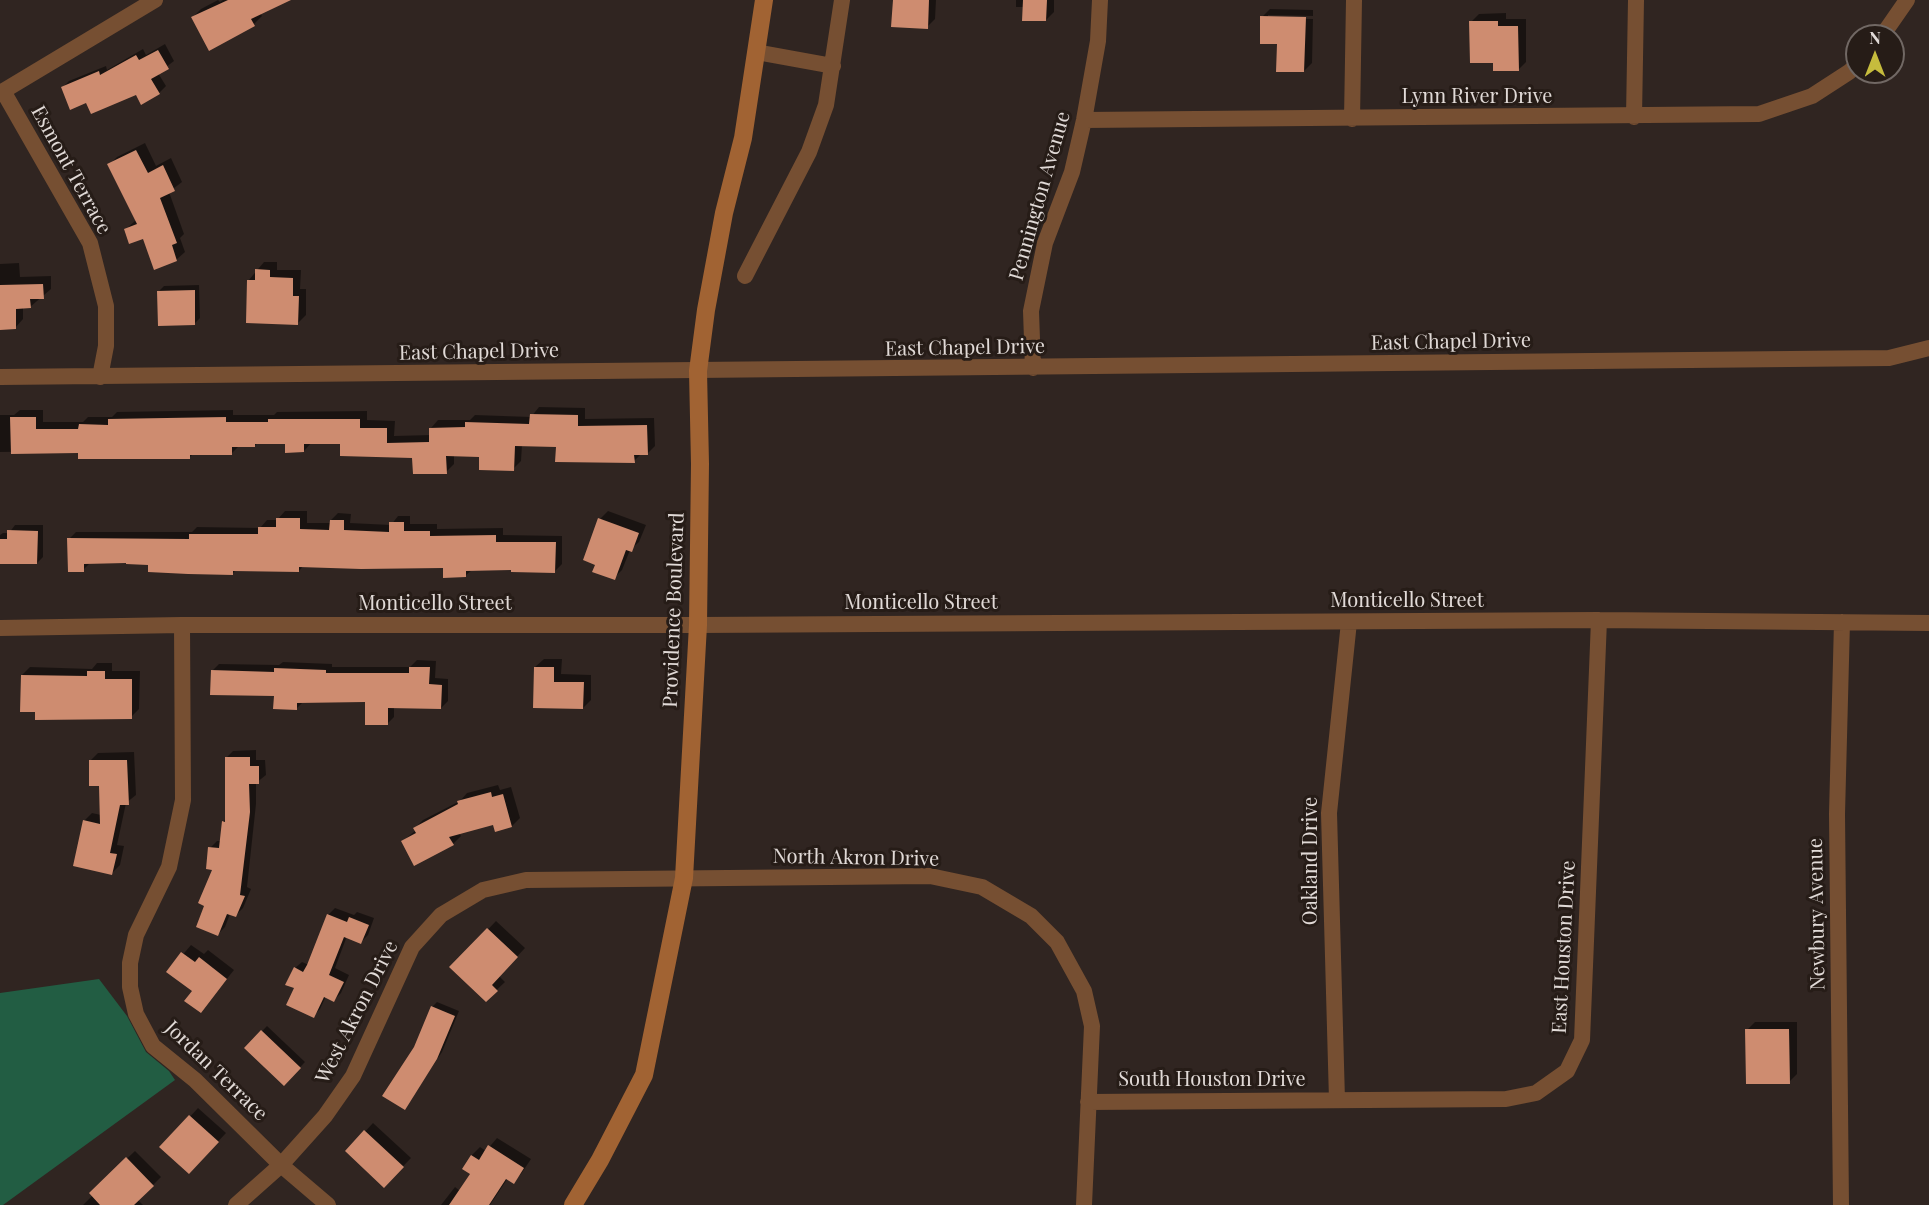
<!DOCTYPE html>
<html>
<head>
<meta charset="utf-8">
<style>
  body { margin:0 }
  #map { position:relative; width:1929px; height:1205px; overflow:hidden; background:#302521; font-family:"Playfair Display",serif }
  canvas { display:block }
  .north { position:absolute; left:1845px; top:24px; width:60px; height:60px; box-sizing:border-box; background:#261c17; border:2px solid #716864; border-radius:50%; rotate:0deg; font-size:16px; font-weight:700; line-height:24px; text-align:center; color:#e1dad7 }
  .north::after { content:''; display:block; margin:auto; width:21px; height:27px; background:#c6bc3d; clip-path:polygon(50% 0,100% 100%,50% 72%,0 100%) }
</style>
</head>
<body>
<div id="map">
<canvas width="1929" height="1205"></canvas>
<div class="north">N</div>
</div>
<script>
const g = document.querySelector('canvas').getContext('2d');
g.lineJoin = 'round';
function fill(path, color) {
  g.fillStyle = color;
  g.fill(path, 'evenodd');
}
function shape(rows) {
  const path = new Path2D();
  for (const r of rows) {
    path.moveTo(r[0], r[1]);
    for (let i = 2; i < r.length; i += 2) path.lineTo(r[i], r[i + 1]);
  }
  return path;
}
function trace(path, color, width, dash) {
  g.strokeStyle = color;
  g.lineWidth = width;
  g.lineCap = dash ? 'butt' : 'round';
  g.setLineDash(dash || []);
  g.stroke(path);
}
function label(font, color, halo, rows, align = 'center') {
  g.font = font + ' "Playfair Display",serif';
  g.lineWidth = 6;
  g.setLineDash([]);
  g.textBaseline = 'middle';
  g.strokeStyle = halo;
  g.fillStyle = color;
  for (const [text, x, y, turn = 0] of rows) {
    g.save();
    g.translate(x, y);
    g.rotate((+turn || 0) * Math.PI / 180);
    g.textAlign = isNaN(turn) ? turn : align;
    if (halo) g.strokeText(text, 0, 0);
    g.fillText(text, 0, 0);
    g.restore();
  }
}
fill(shape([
  [99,979,127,1016,146,1052,169,1071,175,1080,3,1205,0,1205,0,993]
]), '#225d43');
fill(shape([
  [218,0,220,2,223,0,287,0,260,13,262,16,254,24,193,17,201,9],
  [894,0,936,0,935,19,927,27],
  [1016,0,1054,0,1054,12,1046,20,1024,7,1016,7],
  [1270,9,1313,10,1313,16,1268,15,1268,18,1313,19,1312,63,1304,71,1278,42,1262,17],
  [1506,13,1506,19,1526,19,1526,62,1518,70,1495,61,1471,22,1479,14],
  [165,44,174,61,158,73,166,86,159,93,136,94,87,102,63,87,69,81,106,66,107,70,143,49,146,55],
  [145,143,156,166,171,158,182,182,169,192,184,234,180,238,185,252,176,260,144,237,126,229,136,220,109,165,117,157],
  [264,262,277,262,277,270,301,270,300,289,306,289,306,315,298,323,248,281],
  [19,263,20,277,51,276,51,289,30,307,23,307,23,319,15,328,0,328,0,264],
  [199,285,200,318,195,323,159,291,164,286],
  [539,407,585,408,585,419,654,418,655,446,647,454,641,454,634,461,557,446,522,445,521,461,513,469,481,455,454,454,454,464,446,472,414,456,342,442,312,442,304,451,287,442,258,443,254,446,239,446,231,454,193,454,190,457,79,451,0,452,0,415,14,415,20,410,43,410,43,422,83,422,88,417,112,417,117,412,233,410,233,415,274,415,277,412,367,411,367,420,395,421,394,436,431,435,431,428,438,420,470,420,475,415,531,417],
  [285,511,307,511,307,523,331,523,331,520,338,513,351,514,350,523,391,525,398,516,410,516,410,524,437,524,437,529,503,528,503,535,562,536,562,564,555,571,513,569,472,570,465,576,444,566,304,565,299,571,236,570,233,573,149,563,91,562,83,570,69,539,76,532,192,532,197,527,260,528,267,520,277,520],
  [608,511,646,525,639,542,630,550,622,570,614,578,597,564,600,519],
  [15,525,43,525,43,557,37,563,0,562,0,535,3,533,9,533],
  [544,659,562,659,561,674,591,675,591,700,583,708,535,667],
  [417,660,436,661,435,678,448,679,448,701,441,708,394,707,394,717,387,724,367,700,304,701,297,708,275,695,212,671,219,664,279,665,283,662,332,664,332,667,410,667],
  [97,663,112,663,112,671,140,671,139,709,131,717,37,711,22,675,30,667,92,669],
  [256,750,256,760,265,760,266,775,256,783,256,804,247,887,251,889,243,908,235,916,230,914,225,927,218,934,206,905,214,868,210,848,217,841,221,841,223,822,227,818,226,758,233,751],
  [134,752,136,795,126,803,117,845,124,846,120,865,112,873,84,821,92,813,101,815,100,785,90,761,98,753],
  [498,785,500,790,511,787,520,818,512,826,494,824,459,833,461,836,453,844,403,841,416,830,415,828,423,820,460,801,467,793],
  [335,908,354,915,357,912,374,918,368,935,361,942,347,936,335,968,349,975,341,993,334,1000,326,996,320,1009,313,1016,296,987,295,968,302,962,309,965,328,915],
  [496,921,525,948,499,976,505,982,486,1000,452,967],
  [191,945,204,954,208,950,234,970,201,1011,194,991,168,972],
  [437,1002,459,1011,442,1052,404,1109,432,1007],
  [1755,1022,1797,1022,1797,1074,1789,1082,1747,1030],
  [267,1026,305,1062,284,1084,246,1048],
  [198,1108,226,1133,197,1164,162,1147],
  [373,1123,411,1158,384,1186,347,1151],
  [497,1138,531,1159,521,1174,513,1182,508,1178,490,1205,441,1205,455,1187,460,1191,472,1173,464,1168,472,1155,480,1147,486,1151],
  [135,1151,161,1177,138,1200,143,1205,83,1205,93,1195,99,1185]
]), '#0007');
fill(shape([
  [228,0,291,0,251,19,255,26,209,51,191,17],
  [893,0,929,0,928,29,891,27],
  [1023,0,1047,0,1046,21,1022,21],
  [1260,16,1306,17,1304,72,1276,72,1277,44,1260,44],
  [1469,21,1498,21,1498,26,1518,26,1519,71,1493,71,1493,63,1470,63],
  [158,50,169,69,151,79,160,94,141,105,136,95,91,114,86,103,70,110,61,87,99,71,100,75,136,55,139,60],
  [136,150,148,173,163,165,175,191,160,198,177,243,172,245,177,261,154,270,143,239,129,244,124,229,137,224,107,164],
  [255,269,270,270,270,277,293,278,293,296,299,296,298,325,246,323,247,280,255,280],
  [43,284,44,299,30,299,31,308,16,309,16,329,0,330,0,285],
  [195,290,195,325,158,326,157,291],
  [530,414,578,415,578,426,647,425,648,455,634,455,635,463,555,462,556,447,515,446,514,471,479,470,479,457,446,456,447,474,413,474,412,458,340,456,340,444,304,444,304,452,285,453,285,444,255,444,255,447,232,447,232,455,190,455,190,459,78,459,78,453,11,454,10,417,36,417,36,429,78,429,79,424,108,425,108,419,226,417,226,422,268,422,268,419,360,419,360,428,387,428,387,443,429,442,429,428,465,427,465,422,529,424],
  [276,518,300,518,300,529,329,530,330,520,344,520,344,530,389,532,389,522,404,522,404,531,430,531,430,536,496,535,496,542,556,542,555,573,511,572,511,570,466,571,466,577,443,578,443,568,361,569,299,567,299,572,233,571,233,575,188,574,148,572,148,565,126,564,126,563,84,564,84,572,68,572,67,538,189,539,189,534,258,534,258,527,276,527],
  [598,518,639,533,632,552,626,550,615,580,592,572,595,565,583,560],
  [7,530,38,531,37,564,0,564,0,539,7,539],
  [409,667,430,667,429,684,442,685,441,709,388,708,388,725,365,725,365,702,297,703,297,710,273,709,274,696,210,695,211,670,274,672,274,668,326,670,326,673,409,673],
  [534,667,554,667,554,682,584,682,583,709,533,708],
  [87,671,105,671,105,679,132,679,132,719,35,720,35,712,20,712,21,675,87,676],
  [225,757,250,757,250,766,259,766,259,784,249,784,250,812,240,895,245,896,236,917,227,914,218,936,196,927,204,906,198,903,212,870,206,869,208,847,219,848,222,821,225,822],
  [89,760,127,760,129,805,120,805,110,853,117,854,112,875,73,866,83,820,100,824,99,786,89,786],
  [491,792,492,797,503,794,512,827,495,832,493,825,449,837,454,845,414,866,401,841,416,833,413,828,458,804,457,801],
  [327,914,347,922,349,917,369,925,361,944,344,937,329,975,344,982,334,1002,324,997,314,1018,286,1005,294,988,285,985,294,967,303,972,307,965],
  [487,928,518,957,492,985,498,991,486,1002,449,967],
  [181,952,195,962,199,957,227,979,201,1013,184,1001,192,991,166,972],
  [431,1006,455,1016,437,1059,405,1110,382,1096,414,1047],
  [1745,1029,1789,1029,1790,1084,1746,1084],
  [261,1030,301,1068,284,1086,244,1048],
  [189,1115,219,1142,189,1174,159,1147],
  [364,1130,404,1167,384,1188,345,1151],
  [488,1145,524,1168,514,1184,506,1179,489,1205,449,1205,470,1174,462,1169,471,1155,479,1160],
  [126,1157,154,1186,134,1205,100,1205,89,1193]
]), '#ce8c70');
trace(shape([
  [1882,36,1907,0],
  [756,52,833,66],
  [3,91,90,243,106,306,106,346,100,377],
  [0,93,155,0],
  [1634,117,1636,0],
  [1352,119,1354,0],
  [1084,120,1759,114,1812,96,1849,72,1857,65],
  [745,276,809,152,826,105,842,0],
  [1033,368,1031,311,1045,243,1072,172,1084,120,1098,41,1100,0],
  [0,377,1889,358,1929,348],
  [182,625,183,800,169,867,136,935,130,963,130,987,136,1014,153,1046,195,1080,281,1165,328,1205],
  [0,628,182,625,698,625,1599,620,1929,623],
  [1337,1100,1329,813,1349,622],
  [1088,1102,1506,1099,1536,1093,1567,1071,1582,1040,1599,620],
  [236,1205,281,1165,325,1116,353,1076,412,947,441,915,483,890,526,880,930,876,982,887,1031,916,1057,942,1084,991,1092,1026,1084,1205],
  [1841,1205,1837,814,1842,622]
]), '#764f32', 16);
trace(shape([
  [573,1205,600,1160,644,1075,684,878,698,625,700,464,698,371,706,310,724,213,743,138,764,0]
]), '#a16333', 18);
label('20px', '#e1dad7', '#261c17', [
  ["Lynn River Drive",1477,97],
  ["Esmont Terrace",71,170,61],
  ["Pennington Avenue",1040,196,-74],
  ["East Chapel Drive",1451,342,-1],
  ["East Chapel Drive",965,348,-1],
  ["East Chapel Drive",479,352,-1],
  ["Monticello Street",1407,601],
  ["Monticello Street",921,603],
  ["Monticello Street",435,604],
  ["Providence Boulevard",674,610,-88],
  ["North Akron Drive",856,858,1],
  ["Oakland Drive",1311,861,-90],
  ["Newbury Avenue",1817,914,-91],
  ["East Houston Drive",1564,947,-87],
  ["West Akron Drive",357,1012,-63],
  ["Jordan Terrace",216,1071,44],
  ["South Houston Drive",1212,1080]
]);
</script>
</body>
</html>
